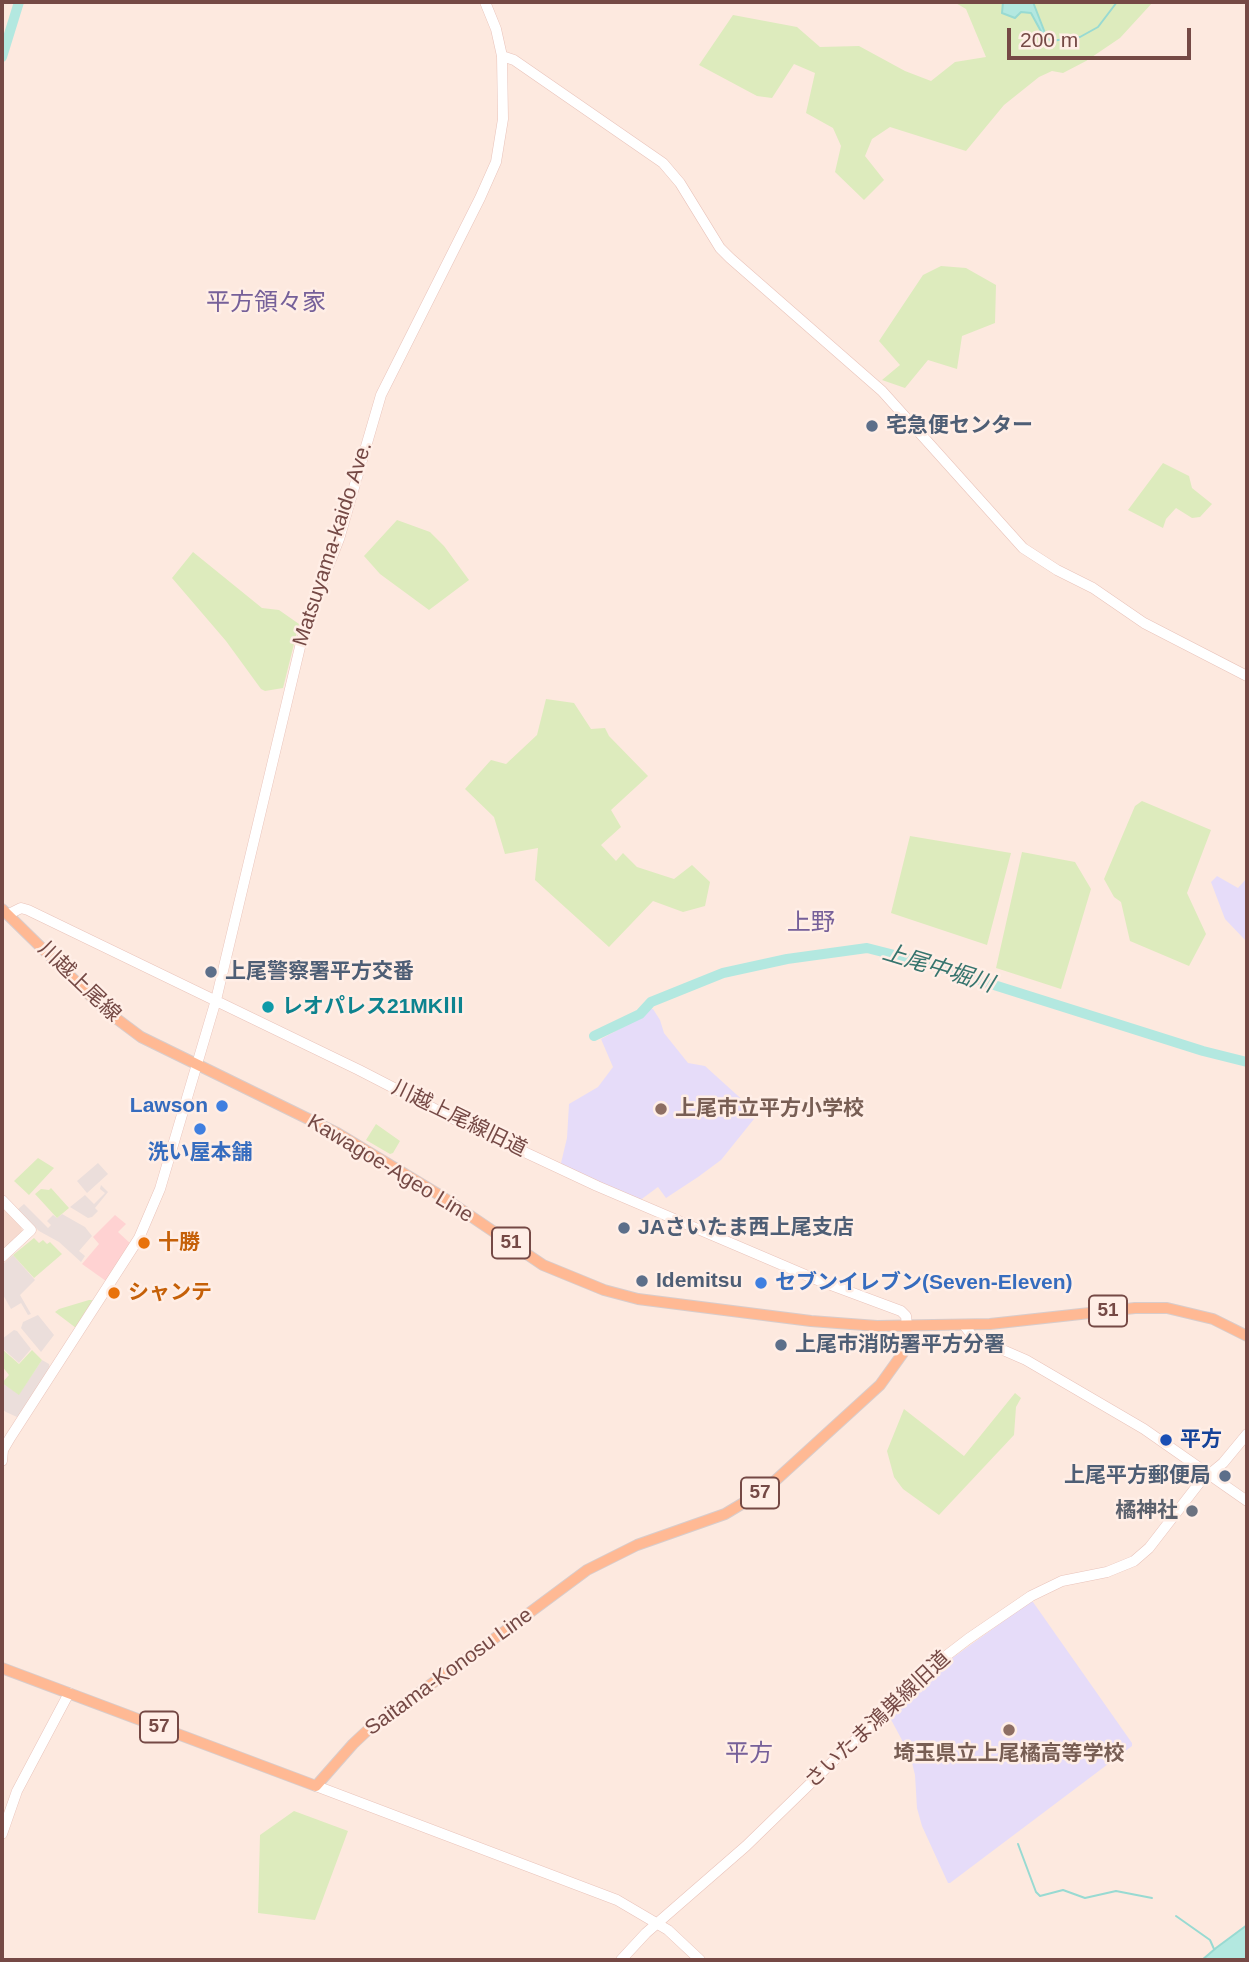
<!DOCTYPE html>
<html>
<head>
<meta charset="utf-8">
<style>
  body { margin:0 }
  #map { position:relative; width:1249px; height:1962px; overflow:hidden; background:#fde9df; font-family:Arial,sans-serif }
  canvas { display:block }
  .frame { position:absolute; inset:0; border:4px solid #754945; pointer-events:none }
  .scale { position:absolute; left:1007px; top:28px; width:184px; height:32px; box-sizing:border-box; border:4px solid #754945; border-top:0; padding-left:9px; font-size:21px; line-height:24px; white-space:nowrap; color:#754945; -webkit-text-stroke:5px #ffeee6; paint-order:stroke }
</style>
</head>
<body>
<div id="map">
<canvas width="1249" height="1962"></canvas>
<div class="frame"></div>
<div class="scale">200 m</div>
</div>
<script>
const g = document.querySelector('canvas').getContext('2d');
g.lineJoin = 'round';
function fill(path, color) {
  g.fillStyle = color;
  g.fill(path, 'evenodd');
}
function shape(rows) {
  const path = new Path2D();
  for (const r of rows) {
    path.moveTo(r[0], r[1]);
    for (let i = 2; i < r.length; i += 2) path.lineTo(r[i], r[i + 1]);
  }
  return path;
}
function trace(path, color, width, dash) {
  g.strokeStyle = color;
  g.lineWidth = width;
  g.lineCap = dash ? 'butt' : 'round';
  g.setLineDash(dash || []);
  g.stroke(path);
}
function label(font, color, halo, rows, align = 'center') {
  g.font = font + ' Arial,"Noto Sans JP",sans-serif';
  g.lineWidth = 5;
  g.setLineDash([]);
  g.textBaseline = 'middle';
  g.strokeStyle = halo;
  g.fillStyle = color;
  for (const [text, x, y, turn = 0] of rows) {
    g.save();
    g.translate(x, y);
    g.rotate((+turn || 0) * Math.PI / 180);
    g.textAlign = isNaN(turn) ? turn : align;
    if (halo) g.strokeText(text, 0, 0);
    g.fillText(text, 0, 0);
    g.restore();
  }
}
fill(shape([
  [2,1204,21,1226,22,1231,2,1251]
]), '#f7dbd0');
fill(shape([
  [115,1215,126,1224,118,1232,131,1244,106,1281,82,1264,99,1244,93,1237]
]), '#ffd2d2');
fill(shape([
  [98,1163,108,1174,87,1193,77,1181],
  [101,1185,108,1192,95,1208,98,1211,92,1217,88,1218,70,1207,85,1195,94,1204,105,1193,100,1189],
  [24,1204,48,1228,51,1225,47,1221,53,1215,57,1218,62,1214,85,1227,92,1236,79,1251,85,1256,81,1262,59,1242,39,1231,17,1210],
  [13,1255,35,1280,20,1295,31,1314,28,1315,21,1303,11,1309,2,1293,2,1265],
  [38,1315,54,1335,41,1352,21,1328,23,1322],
  [14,1330,17,1331,31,1349,19,1363,2,1348,2,1339],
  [42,1360,49,1364,50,1368,19,1415,17,1417,6,1412,2,1409,2,1383,19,1394]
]), '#ebdedb');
fill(shape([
  [1217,876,1238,888,1247,878,1247,942,1225,919,1211,882],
  [650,1009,653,1009,660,1020,664,1033,688,1063,705,1066,758,1114,721,1160,698,1177,666,1198,658,1187,639,1201,563,1166,561,1163,567,1138,569,1104,598,1087,613,1067,601,1039,642,1017],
  [1030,1602,1033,1602,1132,1743,1132,1746,950,1883,948,1883,922,1826,917,1808,915,1775,910,1755,888,1714,933,1672]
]), '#e6dcf9');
fill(shape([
  [954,2,1153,2,1120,38,1086,61,1063,73,1052,71,1039,77,1004,105,966,151,890,127,872,139,865,156,884,180,864,200,835,172,841,146,833,128,806,113,815,73,794,64,772,98,757,96,699,65,733,15,797,27,820,47,859,46,905,71,931,81,955,62,986,57,966,9],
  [941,266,966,268,996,285,995,323,962,336,957,369,928,360,905,388,882,380,900,365,879,341,923,275],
  [1163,463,1189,476,1192,488,1212,504,1200,517,1192,518,1176,508,1166,519,1163,528,1128,510],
  [397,520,430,532,444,546,469,580,429,610,380,574,364,556],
  [193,552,262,608,279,610,299,624,283,688,265,691,261,689,226,641,172,578],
  [546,699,574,703,591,729,605,728,609,736,648,776,611,810,621,827,601,845,616,861,623,853,637,867,674,879,692,865,710,882,705,906,683,912,653,901,609,947,535,880,538,848,505,854,494,817,465,789,491,760,506,764,537,735],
  [1142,801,1211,830,1187,893,1206,934,1189,966,1130,941,1121,902,1114,897,1104,879,1135,806],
  [910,836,1011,853,987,945,891,913],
  [1022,852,1075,862,1091,889,1061,989,996,968],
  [376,1124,400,1141,393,1153,390,1154,366,1140],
  [38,1158,54,1168,29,1195,14,1181],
  [51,1188,69,1208,57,1218,35,1194,41,1189,49,1190],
  [34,1238,39,1243,43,1240,47,1244,50,1242,62,1254,34,1278,13,1255],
  [89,1300,94,1300,76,1328,55,1312,59,1309],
  [2,1349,19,1364,32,1350,42,1360,19,1395,2,1383,9,1375,2,1366],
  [1015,1393,1021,1398,1016,1407,1014,1435,939,1515,903,1489,894,1477,887,1451,904,1409,964,1456],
  [294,1811,348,1831,315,1920,258,1913,260,1835]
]), '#ddebbd');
const water = shape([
  [1003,2,1033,2,1045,33,1043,35,1031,13,1021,12,1015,18,1002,13,1003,2],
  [1247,1925,1247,1960,1202,1960,1216,1948,1247,1925]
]);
fill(water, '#b3e8e0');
trace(water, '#98dad2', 2);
trace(shape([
  [1043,35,1051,41,1080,37,1098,27,1117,2],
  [1018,1844,1036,1892,1040,1896,1063,1890,1085,1898,1116,1891,1152,1898],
  [1176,1916,1210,1940,1214,1949]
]), '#98dad2', 2);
trace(shape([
  [2,57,19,2],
  [594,1036,640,1014,651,1002,723,973,787,959,867,948,918,961,1203,1051,1247,1062]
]), '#b3e8e0', 10);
const secondary = shape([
  [502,56,514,60,663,163,680,183,720,248,730,258,882,391,1023,548,1057,570,1093,588,1144,623,1247,676],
  [9,914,21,908,28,910,359,1070,456,1120,597,1186,815,1279,901,1311,906,1316,907,1326],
  [2,1200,31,1230,2,1257],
  [964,1325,973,1337,1026,1360,1144,1429,1247,1501],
  [2,1461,3,1450,10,1438,139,1238,160,1189,216,1000,305,626,339,539,381,395,480,198,496,162,503,119,502,56,496,29,485,2],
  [316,1786,617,1900,668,1930,700,1960],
  [2,1834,17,1791,69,1693],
  [621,1960,646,1933,746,1846,925,1672,968,1639,1031,1596,1062,1581,1107,1572,1134,1561,1149,1548,1200,1482,1223,1463,1247,1434]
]);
const primary = shape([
  [2,909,105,1010,141,1037,337,1133,441,1196,543,1265,604,1290,638,1299,811,1321,877,1326,990,1324,1135,1308,1167,1308,1213,1319,1247,1336],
  [2,1668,316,1786,353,1744,370,1728,509,1628,587,1570,637,1545,725,1514,765,1490,880,1385,903,1353,907,1326]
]);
trace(secondary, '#e9c3ba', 11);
trace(primary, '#d8cccb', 12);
trace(secondary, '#fff', 10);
trace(primary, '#ffb994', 10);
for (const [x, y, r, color] of [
  [872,426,7,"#5c6f8a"],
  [211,972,7,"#5c6f8a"],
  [268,1007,7,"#0f9aa8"],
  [222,1106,7,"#3f7fe0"],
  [661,1109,7,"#8d6e63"],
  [200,1129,7,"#3f7fe0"],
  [624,1228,7,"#5c6f8a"],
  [144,1243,7,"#e8710a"],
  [642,1281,7,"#5c6f8a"],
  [761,1283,7,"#3f7fe0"],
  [114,1293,7,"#e8710a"],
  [781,1345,7,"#5c6f8a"],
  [1166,1440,7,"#1a4fb4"],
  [1225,1476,7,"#5c6f8a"],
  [1192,1511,7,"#6b7280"],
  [1009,1730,7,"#8d6e63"]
]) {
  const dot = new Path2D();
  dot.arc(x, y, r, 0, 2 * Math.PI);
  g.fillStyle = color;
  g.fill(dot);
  trace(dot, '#ffeee6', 2.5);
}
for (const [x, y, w] of [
  [511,1243,38],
  [1108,1311,38],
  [760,1493,38],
  [159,1727,38]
]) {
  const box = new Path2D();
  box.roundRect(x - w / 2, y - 15.5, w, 31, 5);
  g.fillStyle = '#ffeee6';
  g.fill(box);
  trace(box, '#754945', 2);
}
label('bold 19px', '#754945', null, [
  ["51",511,1243],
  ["51",1108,1311],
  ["57",760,1493],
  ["57",159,1727]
]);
label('bold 21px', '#4e5e75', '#ffeee6', [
  ["宅急便センター",886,426],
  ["上尾警察署平方交番",225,972],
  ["JAさいたま西上尾支店",638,1228],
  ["Idemitsu",656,1281],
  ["上尾市消防署平方分署",795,1345],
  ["上尾平方郵便局",1211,1476,"right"]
], 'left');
label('21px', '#754945', '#ffeee6', [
  ["Matsuyama-kaido Ave.",333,544,-72],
  ["川越上尾線",79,982,44],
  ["川越上尾線旧道",459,1119,26],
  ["Kawagoe-Ageo Line",390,1169,31],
  ["Saitama-Konosu Line",449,1672,-36],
  ["さいたま鴻巣線旧道",878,1720,-43]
]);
label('bold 21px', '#0d838f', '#ffeee6', [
  ["レオパレス21MKⅢ",282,1007]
], 'left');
label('bold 21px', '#366cbe', '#ffeee6', [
  ["Lawson",208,1106],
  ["洗い屋本舗",200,1153,"center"],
  ["セブンイレブン(Seven-Eleven)",775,1283,"left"]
], 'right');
label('bold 21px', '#785e54', '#ffeee6', [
  ["上尾市立平方小学校",675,1109],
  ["埼玉県立上尾橘高等学校",1009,1754,"center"]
], 'left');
label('bold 21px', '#c56008', '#ffeee6', [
  ["十勝",158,1243],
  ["シャンテ",128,1293]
], 'left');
label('bold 21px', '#164399', '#ffeee6', [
  ["平方",1180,1440]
], 'left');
label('bold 21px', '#5b616d', '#ffeee6', [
  ["橘神社",1178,1511]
], 'right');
label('italic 23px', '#36746d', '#ffeee6', [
  ["上尾中堀川",938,969,17]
]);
label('24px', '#766099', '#ffeee6', [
  ["平方領々家",266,303],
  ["上野",811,923],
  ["平方",749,1754]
]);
</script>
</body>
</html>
